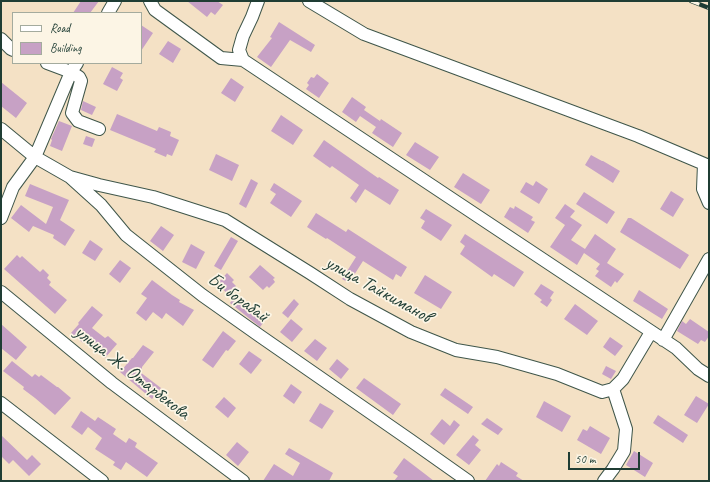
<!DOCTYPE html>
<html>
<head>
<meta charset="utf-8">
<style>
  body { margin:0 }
  #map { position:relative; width:710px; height:482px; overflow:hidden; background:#f4e1c5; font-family:Caveat,sans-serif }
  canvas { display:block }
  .frame { position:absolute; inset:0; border:2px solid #1f3d34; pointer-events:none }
  .legend { position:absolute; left:12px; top:12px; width:130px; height:52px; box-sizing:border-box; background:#fcf5e5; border:1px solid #a4ab9e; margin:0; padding:5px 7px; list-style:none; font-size:12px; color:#1f3d34 }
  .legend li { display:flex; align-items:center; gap:8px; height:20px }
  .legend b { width:20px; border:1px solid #a4ab9e }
  .scale { position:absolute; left:568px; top:452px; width:72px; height:18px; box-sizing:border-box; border:2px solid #1f3d34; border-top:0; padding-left:5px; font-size:12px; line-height:14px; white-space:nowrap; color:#1f3d34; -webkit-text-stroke:3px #fcf5e5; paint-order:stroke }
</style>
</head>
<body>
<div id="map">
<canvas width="710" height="482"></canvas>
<div class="frame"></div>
<ul class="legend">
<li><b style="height:5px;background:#fff"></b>Road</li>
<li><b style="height:11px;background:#c7a1c5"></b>Building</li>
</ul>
<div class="scale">50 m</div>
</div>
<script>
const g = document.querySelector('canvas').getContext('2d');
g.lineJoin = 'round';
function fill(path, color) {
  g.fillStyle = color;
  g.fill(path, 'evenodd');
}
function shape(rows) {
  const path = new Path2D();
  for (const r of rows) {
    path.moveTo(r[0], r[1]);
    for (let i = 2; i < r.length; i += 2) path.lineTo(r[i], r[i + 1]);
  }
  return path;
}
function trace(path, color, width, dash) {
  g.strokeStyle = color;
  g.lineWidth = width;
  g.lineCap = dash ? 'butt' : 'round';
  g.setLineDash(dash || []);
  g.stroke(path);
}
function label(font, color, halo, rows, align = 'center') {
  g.font = font + ' Caveat,sans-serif';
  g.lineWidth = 3.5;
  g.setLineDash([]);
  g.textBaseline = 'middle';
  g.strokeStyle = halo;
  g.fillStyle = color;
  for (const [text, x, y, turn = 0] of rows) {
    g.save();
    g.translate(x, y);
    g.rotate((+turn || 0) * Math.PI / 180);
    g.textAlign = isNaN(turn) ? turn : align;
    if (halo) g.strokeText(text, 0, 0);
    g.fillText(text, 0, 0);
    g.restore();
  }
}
fill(shape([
  [81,1,99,1,90,13,73,13],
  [187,1,217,1,223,5,215,15,211,12,207,17],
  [279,22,315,45,311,52,290,40,271,67,257,57,272,38,270,37],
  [141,25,153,33,141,51],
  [168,41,181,49,173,63,159,54],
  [112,67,123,73,120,78,123,80,117,91,103,84],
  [317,74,329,83,319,98,306,89,309,85,307,83,311,77,314,78],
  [231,78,244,87,235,102,221,93],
  [1,82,27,103,16,118,1,106],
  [352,97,366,107,364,110,380,121,381,119,402,133,393,147,372,133,376,127,360,116,356,122,342,112],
  [83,101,96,107,92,115,81,110],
  [117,114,157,131,159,127,171,132,170,136,179,140,172,156,167,154,166,157,154,152,156,149,110,130],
  [281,115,303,130,293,145,271,131],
  [59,121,72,126,62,151,50,146,52,140,51,139],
  [86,136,95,139,92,147,83,144],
  [324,140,378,178,379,177,399,190,390,205,365,189,356,203,350,198,359,185,332,166,330,168,313,156],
  [415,142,439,157,430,170,406,155],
  [216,154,239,165,232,181,209,170],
  [591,155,602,161,603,161,620,171,613,183,585,165],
  [463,173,490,190,481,204,454,187],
  [251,179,258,183,246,208,239,204],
  [536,181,548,189,539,204,520,192,526,182,533,186],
  [274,183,302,201,291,217,270,203,276,194,270,190],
  [30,184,69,200,60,220,75,230,65,246,53,238,54,235,33,226,29,232,11,218,21,205,46,224,53,207,25,196],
  [671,191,684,199,673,217,660,209],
  [584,192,615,212,607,224,576,204],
  [565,204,575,211,570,217,582,225,571,240,585,249,595,234,616,249,607,263,624,274,617,283,615,281,611,287,595,276,599,271,596,269,600,264,584,253,577,265,550,247,565,225,555,218],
  [515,206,533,217,531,220,535,222,528,233,504,217,510,207,514,209],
  [426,209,452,225,441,241,421,228,425,221,420,218],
  [316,213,346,232,348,229,407,267,401,277,396,274,393,280,363,261,349,283,342,279,356,257,327,238,326,239,307,227],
  [628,218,631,218,689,255,680,269,620,232],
  [161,226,174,235,163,251,150,241],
  [465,234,524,272,514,287,494,274,492,277,460,254,465,246,460,242],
  [231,237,238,241,221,270,214,266],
  [90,240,103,249,95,261,82,253],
  [191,244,205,252,196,269,182,262],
  [17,255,20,258,22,256,40,272,43,269,49,275,47,278,51,282,49,285,67,300,55,314,4,269],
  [120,260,131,268,120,283,109,274],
  [260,265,275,278,273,279,275,282,269,288,267,286,263,290,249,277],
  [227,273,234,280,232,282,236,286,228,294,217,284],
  [425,275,452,292,441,309,414,293],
  [152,280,172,295,180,300,179,302,194,310,183,326,166,313,162,319,153,312,146,321,136,313,147,298,141,294],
  [541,284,554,292,550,298,552,300,547,307,540,302,542,300,534,294],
  [639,290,668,309,662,319,633,301],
  [235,296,266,319,260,327,230,303],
  [294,299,299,304,288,318,282,313],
  [575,304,598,321,587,335,564,319],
  [92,306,103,315,92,328,105,338,108,336,117,344,105,358,85,341,83,343,71,333,79,324,78,323],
  [291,319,303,329,292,342,280,332],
  [690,319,709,332,709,336,705,342,701,340,698,344,677,331,682,321,686,324],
  [1,324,27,347,16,360,1,348],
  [223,331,236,341,228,351,226,350,213,368,202,360],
  [610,337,623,346,615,356,603,347],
  [315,339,327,348,317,361,304,351],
  [143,345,154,352,142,367,142,369,140,372,161,388,152,399,120,372,132,358,133,358],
  [249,351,262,360,251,374,239,364],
  [337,359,349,369,341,379,329,369],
  [12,361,32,377,35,374,39,377,41,375,57,387,58,387,71,398,55,415,35,398,23,389,24,387,3,371],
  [606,366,616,371,611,379,602,374],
  [364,378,401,404,393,415,356,388],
  [291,384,302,392,294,404,283,396],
  [445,388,473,407,468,414,440,395],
  [696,396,709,404,697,423,684,415],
  [224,397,236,408,228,418,215,407],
  [544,401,571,416,562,432,536,417],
  [320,403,334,411,322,429,309,421],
  [81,411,95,421,98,417,116,429,113,434,126,443,129,438,137,443,135,447,158,463,147,477,126,462,121,470,113,465,115,462,95,449,102,438,88,427,82,435,71,427],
  [658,415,688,435,683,443,653,423],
  [487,418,503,429,498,435,481,424],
  [442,419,450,426,454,420,460,425,444,445,430,434],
  [590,426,610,438,601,454,577,440,583,429,587,431],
  [1,435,27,460,32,455,41,464,29,476,13,460,9,464,1,456],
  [473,435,479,440,475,445,481,450,469,465,456,455],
  [237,442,249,452,238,466,226,455],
  [289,448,333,473,329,481,263,481,274,464,293,476,300,463,285,454],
  [634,451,653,463,645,477,626,465],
  [404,458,425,474,434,481,394,481,398,476,393,473],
  [501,462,518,473,516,476,524,481,485,481,497,464,499,466]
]), '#c7a1c5');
const minor = shape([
  [150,1,155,10,221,58,243,60,676,348,698,369,709,376],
  [309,1,364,34,638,136,709,166],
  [108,13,115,1],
  [1,39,11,49,13,50],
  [243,60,239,50,243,36,252,17,258,1],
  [47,63,71,72,79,77,81,81,72,113,78,121,99,129],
  [1,129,35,157,70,177,101,205,126,235,202,295,260,336,410,440,468,481],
  [704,164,703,189,709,203],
  [70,177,99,185,153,197,225,220,310,273,350,299,411,332,456,350,497,357,557,374,602,392,613,389,623,379,651,332],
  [1,218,13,187,35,157,71,72,77,63],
  [1,292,112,383,243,481],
  [663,340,709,259],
  [1,403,102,481],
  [604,481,613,469,624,451,626,429,613,389]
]);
trace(minor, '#3f564a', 14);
trace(minor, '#fff', 12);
const rail = shape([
  [691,1,709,8]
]);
trace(rail, '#1f3d34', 4.5);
trace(rail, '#fcf5e5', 3, [9]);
label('19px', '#1f3d34', '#fcf5e5', [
  ["улица Тайкиманов",378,290,29],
  ["Би борабай",238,298,36],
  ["улица Ж. Отарбекова",132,373,38]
]);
</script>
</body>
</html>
